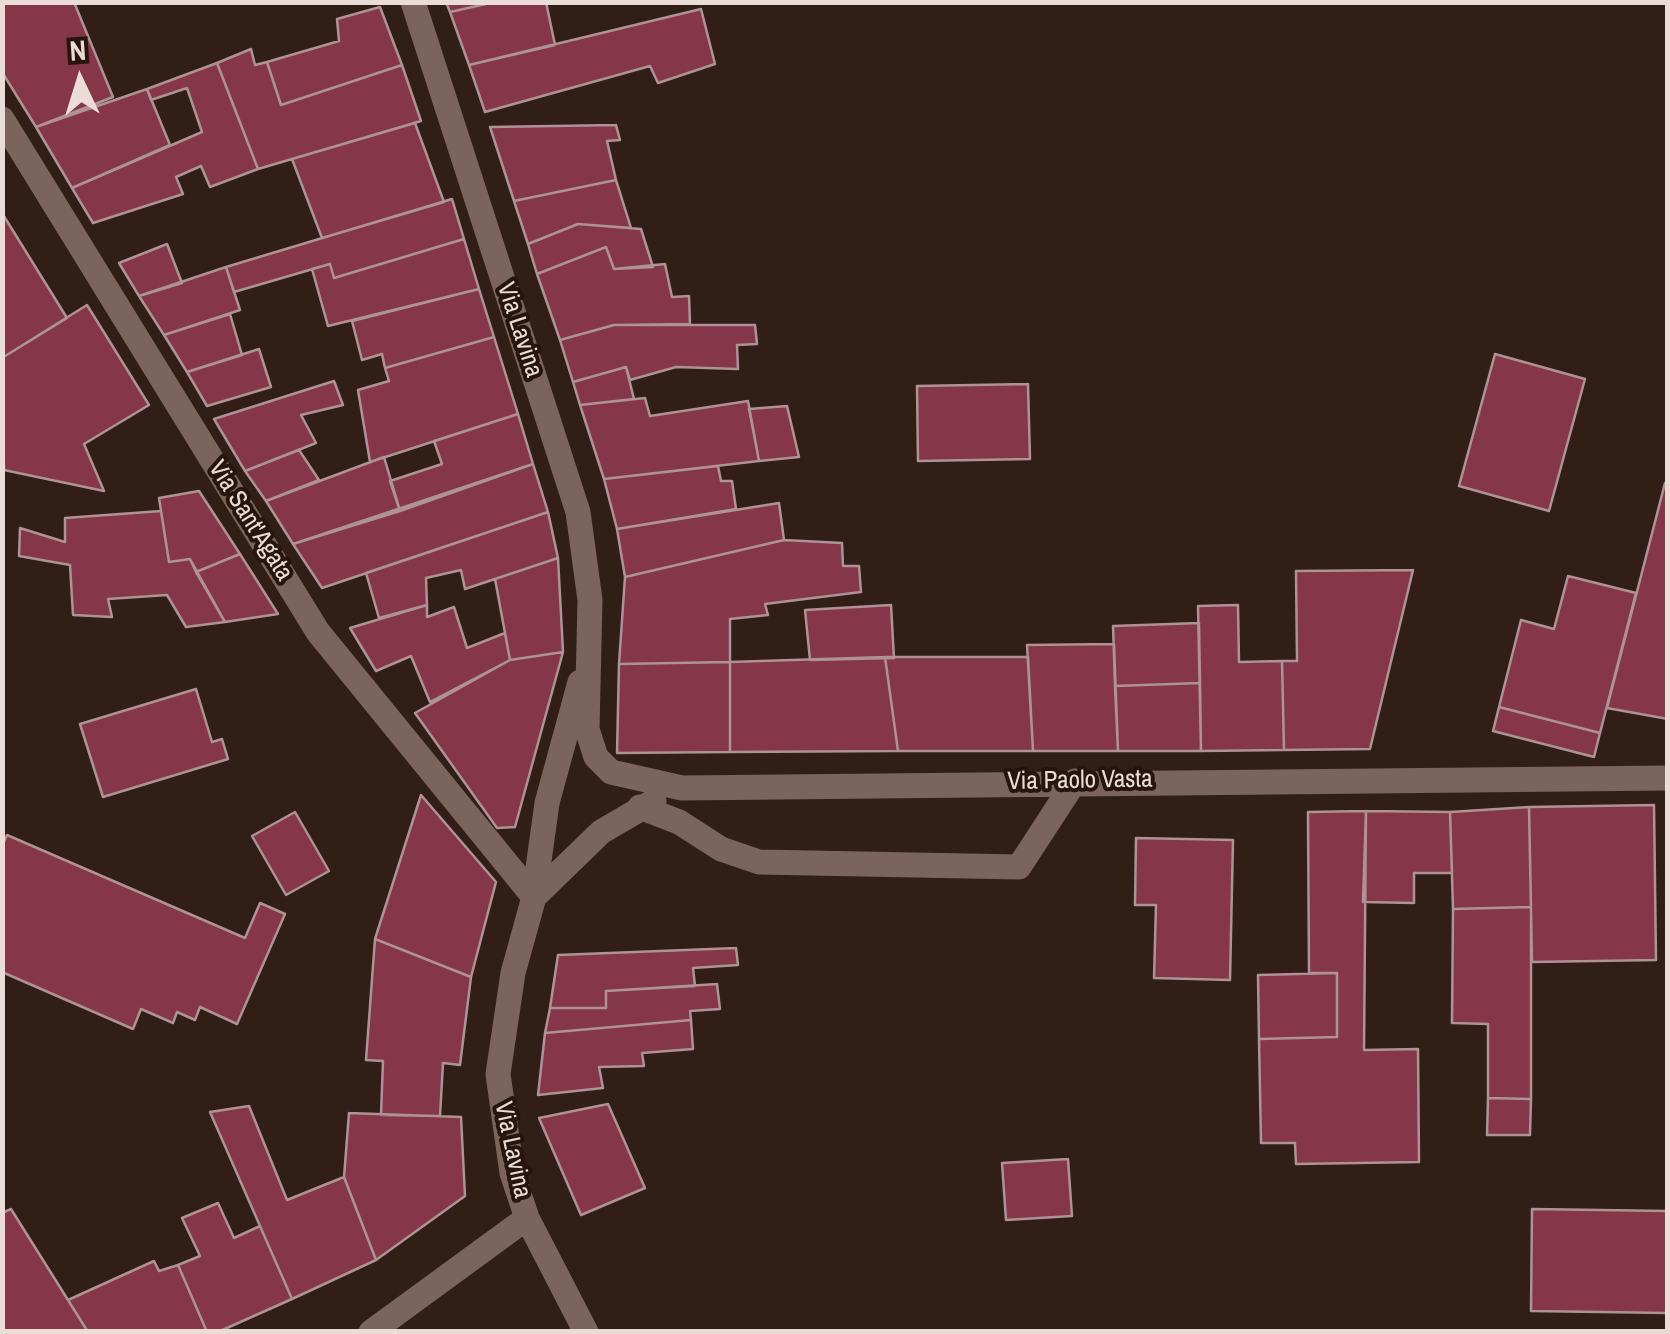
<!DOCTYPE html>
<html>
<head>
<meta charset="utf-8">
<style>
  body { margin:0 }
  #map { position:relative; width:1670px; height:1334px; overflow:hidden; background:#311e17; font-family:"Archivo Narrow",sans-serif }
  canvas { display:block }
  .frame { position:absolute; inset:0; border:5px solid #eadcd7; pointer-events:none }
  .north { position:absolute; left:30px; top:30px; width:100px; height:100px; -webkit-text-stroke:8px #27150d; paint-order:stroke; rotate:356deg; font-size:28px; font-weight:700; line-height:40px; text-align:center; color:#eadcd7 }
  .north::after { content:''; display:block; margin:auto; width:35px; height:45px; background:#eadcd7; clip-path:polygon(50% 0,100% 100%,50% 72%,0 100%) }
</style>
</head>
<body>
<div id="map">
<canvas width="1670" height="1334"></canvas>
<div class="frame"></div>
<div class="north">N</div>
</div>
<script>
const g = document.querySelector('canvas').getContext('2d');
g.lineJoin = 'round';
function fill(path, color) {
  g.fillStyle = color;
  g.fill(path, 'evenodd');
}
function shape(rows) {
  const path = new Path2D();
  for (const r of rows) {
    path.moveTo(r[0], r[1]);
    for (let i = 2; i < r.length; i += 2) path.lineTo(r[i], r[i + 1]);
  }
  return path;
}
function trace(path, color, width, dash) {
  g.strokeStyle = color;
  g.lineWidth = width;
  g.lineCap = dash ? 'butt' : 'round';
  g.setLineDash(dash || []);
  g.stroke(path);
}
function label(font, color, halo, rows, align = 'center') {
  g.font = font + ' "Archivo Narrow",sans-serif';
  g.lineWidth = 8;
  g.setLineDash([]);
  g.textBaseline = 'middle';
  g.strokeStyle = halo;
  g.fillStyle = color;
  for (const [text, x, y, turn = 0] of rows) {
    g.save();
    g.translate(x, y);
    g.rotate((+turn || 0) * Math.PI / 180);
    g.textAlign = isNaN(turn) ? turn : align;
    if (halo) g.strokeText(text, 0, 0);
    g.fillText(text, 0, 0);
    g.restore();
  }
}
const building = shape([
  [2,2,74,2,113,97,36,127,2,72,2,2],
  [446,2,495,2,450,12,446,2],
  [495,2,546,2,555,45,469,65,450,12,495,2],
  [380,7,402,65,281,105,267,62,339,41,337,19,380,7],
  [701,9,715,64,658,83,650,66,485,112,469,65,701,9],
  [251,49,255,65,267,62,281,105,402,65,421,121,258,169,217,63,251,49],
  [217,63,258,169,210,187,201,166,176,177,183,194,93,223,72,188,202,132,187,88,151,100,147,89,217,63],
  [147,89,170,145,72,188,36,127,147,89],
  [415,123,444,202,322,238,292,159,415,123],
  [616,125,620,140,607,141,616,180,514,201,490,127,616,125],
  [616,180,631,228,578,224,528,244,514,201,616,180],
  [452,199,464,239,334,278,330,264,234,292,226,267,452,199],
  [2,213,67,318,2,358,2,213],
  [578,224,641,229,653,267,614,269,606,247,537,274,528,244,578,224],
  [464,239,479,289,328,326,312,269,330,264,334,278,464,239],
  [167,244,182,283,139,296,119,263,167,244],
  [606,247,614,269,665,264,672,297,689,296,690,324,614,325,560,340,537,274,606,247],
  [226,267,240,310,164,335,139,296,226,267],
  [479,289,494,337,385,368,382,354,362,360,352,321,479,289],
  [87,305,149,405,84,444,104,491,4,470,2,358,87,305],
  [230,314,242,355,187,372,164,335,230,314],
  [614,325,755,325,757,344,737,345,738,369,676,367,630,380,626,367,573,382,560,340,614,325],
  [494,337,518,414,370,462,358,390,389,381,385,368,494,337],
  [259,349,271,387,207,406,187,372,259,349],
  [1495,354,1585,379,1549,511,1459,486,1495,354],
  [626,367,634,399,580,405,573,382,626,367],
  [334,381,343,405,301,415,316,443,245,471,214,419,334,381],
  [1028,384,1030,459,918,461,917,386,1028,384],
  [645,398,650,416,748,401,759,461,604,479,580,405,645,398],
  [787,406,799,457,759,461,749,409,787,406],
  [518,414,533,464,400,511,390,481,442,464,434,441,518,414],
  [299,450,319,480,266,501,245,471,299,450],
  [384,457,400,511,293,544,266,501,384,457],
  [533,464,548,512,322,588,293,544,533,464],
  [718,466,721,481,732,481,736,509,617,529,604,479,718,466],
  [1665,483,1668,484,1668,719,1607,708,1665,483],
  [199,491,240,554,196,572,190,559,169,562,159,498,199,491],
  [779,503,784,540,625,577,617,529,779,503],
  [161,511,169,562,190,559,225,622,186,627,167,595,108,599,112,617,73,615,70,565,19,556,20,528,65,542,65,518,161,511],
  [548,512,558,558,465,589,461,570,426,578,427,605,379,618,366,573,548,512],
  [784,540,842,543,843,566,859,566,861,592,765,604,768,615,730,619,730,662,619,664,625,577,784,540],
  [240,554,278,614,225,622,196,572,240,554],
  [558,558,563,652,510,660,495,579,558,558],
  [1413,570,1370,749,1284,750,1282,661,1297,661,1296,571,1413,570],
  [1568,576,1636,593,1600,733,1499,707,1521,620,1554,629,1568,576],
  [427,605,427,617,454,607,467,648,505,633,510,660,430,702,411,656,376,671,350,628,427,605],
  [891,605,894,658,810,660,805,610,891,605],
  [1238,605,1239,662,1282,661,1284,750,1201,751,1198,606,1238,605],
  [1199,623,1200,683,1115,686,1113,626,1199,623],
  [1114,644,1118,751,1033,751,1027,645,1114,644],
  [563,652,515,827,497,828,415,713,510,660,563,652],
  [885,657,898,751,730,752,730,662,885,657],
  [885,657,1028,657,1033,751,898,751,885,657],
  [730,662,730,752,617,753,619,664,730,662],
  [1200,683,1201,751,1118,751,1115,686,1200,683],
  [196,689,212,742,222,739,228,759,103,797,80,724,196,689],
  [1499,707,1600,733,1594,757,1493,731,1499,707],
  [421,795,496,882,471,977,375,939,421,795],
  [1654,805,1656,960,1532,962,1529,807,1654,805],
  [1529,807,1531,907,1453,909,1450,812,1529,807],
  [1366,811,1364,1050,1418,1049,1419,1162,1296,1164,1295,1143,1261,1143,1259,1039,1337,1037,1337,973,1309,973,1308,812,1366,811],
  [1366,811,1450,812,1452,873,1414,873,1414,903,1363,902,1366,811],
  [295,812,329,871,286,895,252,836,295,812],
  [7,835,245,938,260,903,285,914,237,1024,200,1007,195,1020,177,1012,173,1023,141,1009,133,1029,2,972,2,846,7,835],
  [1136,838,1233,840,1230,980,1154,978,1156,905,1135,905,1136,838],
  [1531,907,1531,1099,1488,1098,1488,1024,1452,1023,1453,909,1531,907],
  [375,939,471,977,460,1065,443,1063,440,1116,381,1115,383,1061,366,1060,375,939],
  [736,948,738,965,693,968,695,986,606,991,606,1008,550,1008,558,955,736,948],
  [1337,973,1337,1037,1259,1039,1258,975,1337,973],
  [717,984,720,1009,690,1011,691,1020,545,1033,550,1008,606,1008,606,991,717,984],
  [691,1020,693,1049,642,1053,644,1066,599,1067,603,1088,538,1095,545,1033,691,1020],
  [1488,1098,1531,1099,1530,1135,1487,1135,1488,1098],
  [608,1104,645,1188,581,1215,539,1118,608,1104],
  [249,1106,287,1200,344,1177,376,1260,292,1299,210,1112,249,1106],
  [349,1113,461,1117,465,1196,376,1260,344,1177,349,1113],
  [1068,1159,1072,1216,1006,1220,1002,1163,1068,1159],
  [218,1203,234,1238,260,1226,292,1299,218,1332,207,1332,178,1265,200,1256,182,1218,218,1203],
  [11,1209,68,1300,88,1332,2,1332,2,1213,11,1209],
  [1532,1209,1668,1211,1668,1313,1531,1311,1532,1209],
  [154,1261,159,1271,178,1265,207,1332,88,1332,68,1300,154,1261]
]);
fill(building, '#853648');
trace(building, '#ad9296', 2.5);
trace(shape([
  [413,2,578,512,590,600,587,729,596,757,611,772,682,788,1668,778],
  [2,119,318,632,534,897],
  [580,682,547,803,534,897,513,973,498,1074,512,1173,527,1218,586,1332],
  [640,807,679,822,721,849,759,862,1019,867,1075,781],
  [534,897,601,832,654,801],
  [371,1332,527,1218]
]), '#7b645b', 25);
label('25px', '#eadcd7', '#27150d', [
  ["Via Lavina",519,330,72],
  ["Via Sant'Agata",250,521,58],
  ["Via Paolo Vasta",1080,781,-1],
  ["Via Lavina",512,1150,78]
]);
</script>
</body>
</html>
